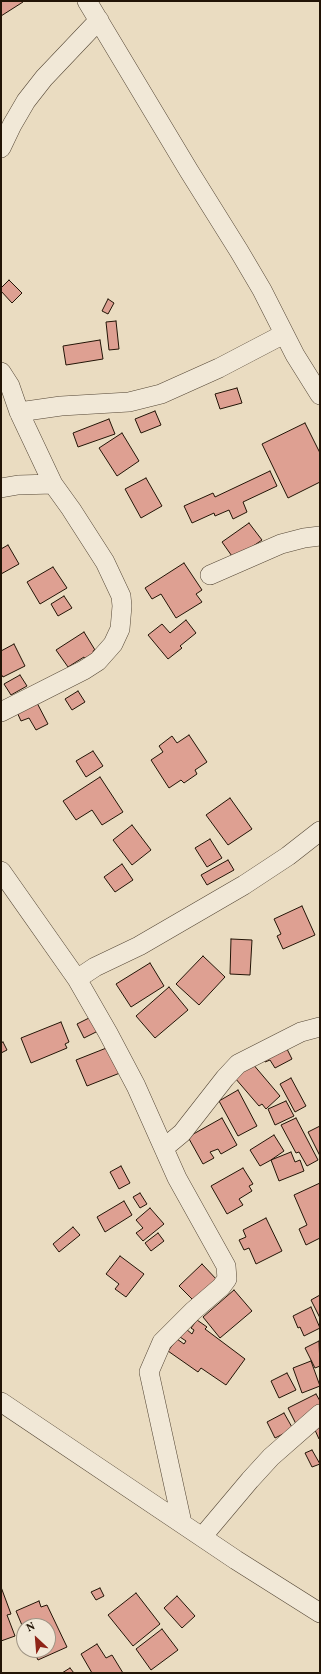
<!DOCTYPE html>
<html>
<head>
<meta charset="utf-8">
<style>
  body { margin:0 }
  #map { position:relative; width:321px; height:1674px; overflow:hidden; background:#eadcc1; font-family:Vollkorn,serif }
  canvas { display:block }
  .frame { position:absolute; inset:0; border:2px solid #221406; pointer-events:none }
  .north { position:absolute; left:16px; top:1618px; width:40px; height:40px; box-sizing:border-box; background:#f1e8d7; border:1px solid #9e9383; border-radius:50%; rotate:334deg; font-size:11px; font-weight:700; line-height:16px; text-align:center; color:#221406 }
  .north::after { content:''; display:block; margin:auto; width:14px; height:18px; background:#8f2418; clip-path:polygon(50% 0,100% 100%,50% 72%,0 100%) }
</style>
</head>
<body>
<div id="map">
<canvas width="321" height="1674"></canvas>
<div class="frame"></div>
<div class="north">N</div>
</div>
<script>
const g = document.querySelector('canvas').getContext('2d');
g.lineJoin = 'round';
function fill(path, color) {
  g.fillStyle = color;
  g.fill(path, 'evenodd');
}
function shape(rows) {
  const path = new Path2D();
  for (const r of rows) {
    path.moveTo(r[0], r[1]);
    for (let i = 2; i < r.length; i += 2) path.lineTo(r[i], r[i + 1]);
  }
  return path;
}
function trace(path, color, width, dash) {
  g.strokeStyle = color;
  g.lineWidth = width;
  g.lineCap = dash ? 'butt' : 'round';
  g.setLineDash(dash || []);
  g.stroke(path);
}
const building = shape([
  [1,1,23,1,23,2,1,16,1,1],
  [9,280,22,293,12,303,1,291,1,288,9,280],
  [108,299,114,303,108,314,102,311,108,299],
  [116,321,119,349,109,350,106,322,116,321],
  [100,340,103,359,66,365,63,346,100,340],
  [237,388,242,403,220,409,215,394,237,388],
  [155,411,161,425,141,433,135,419,155,411],
  [109,419,115,434,78,447,73,433,109,419],
  [305,423,320,453,320,482,288,498,262,444,305,423],
  [122,433,139,461,117,476,99,448,122,433],
  [270,471,277,486,243,502,247,512,233,519,229,510,215,516,214,513,192,523,184,506,213,493,215,497,270,471],
  [146,478,162,506,141,518,125,489,146,478],
  [249,523,262,540,234,559,222,542,249,523],
  [8,545,19,564,1,574,1,549,8,545],
  [184,563,202,590,196,594,202,602,176,618,161,594,152,599,145,588,184,563],
  [53,567,67,588,40,604,27,582,53,567],
  [64,596,72,608,58,616,51,604,64,596],
  [186,620,196,633,180,646,182,648,168,659,148,635,162,624,170,633,186,620],
  [84,632,95,650,93,651,95,656,87,662,84,657,68,667,56,650,84,632],
  [14,644,25,666,3,677,1,674,1,651,14,644],
  [20,675,27,686,11,695,4,684,20,675],
  [78,691,85,702,72,710,65,699,78,691],
  [36,701,48,724,36,730,29,718,21,721,16,710,36,701],
  [189,735,207,762,195,770,197,774,184,783,181,780,169,788,151,760,163,752,159,746,172,736,177,743,189,735],
  [93,751,103,766,86,777,76,761,93,751],
  [100,777,123,812,102,825,92,810,76,820,63,801,100,777],
  [230,798,252,829,228,845,206,815,230,798],
  [132,825,151,850,132,865,113,840,132,825],
  [210,839,222,858,207,867,195,848,210,839],
  [228,860,234,870,207,885,201,875,228,860],
  [122,864,133,880,115,892,104,877,122,864],
  [302,906,315,935,283,949,277,936,281,934,274,919,302,906],
  [231,939,252,940,250,975,230,974,231,939],
  [203,956,225,977,199,1005,176,984,203,956],
  [150,963,164,986,131,1007,116,984,150,963],
  [169,987,188,1010,155,1038,136,1016,169,987],
  [91,1017,98,1031,84,1038,77,1024,91,1017],
  [61,1022,69,1042,65,1044,67,1048,31,1063,21,1038,61,1022],
  [3,1042,7,1050,1,1053,1,1043,3,1042],
  [114,1045,125,1071,87,1086,76,1060,114,1045],
  [285,1045,292,1059,275,1068,270,1060,265,1062,262,1057,285,1045],
  [252,1063,280,1096,266,1109,262,1104,259,1106,235,1078,252,1063],
  [291,1078,306,1106,295,1112,280,1084,291,1078],
  [238,1090,257,1126,238,1136,219,1101,238,1090],
  [286,1101,294,1116,275,1125,268,1109,286,1101],
  [222,1118,237,1145,221,1154,218,1149,210,1152,214,1158,203,1164,188,1137,222,1118],
  [296,1118,318,1160,307,1166,299,1152,296,1153,281,1125,296,1118],
  [320,1126,320,1156,308,1132,320,1126],
  [274,1135,284,1151,271,1160,260,1166,250,1150,274,1135],
  [291,1152,295,1162,300,1160,304,1171,279,1181,271,1160,291,1152],
  [121,1166,130,1183,119,1189,110,1172,121,1166],
  [243,1168,253,1184,249,1186,252,1191,239,1199,243,1205,227,1214,211,1186,243,1168],
  [320,1183,320,1238,306,1245,299,1229,307,1225,294,1195,320,1183],
  [140,1193,147,1204,140,1208,133,1197,140,1193],
  [124,1201,132,1215,105,1232,97,1217,124,1201],
  [150,1208,164,1224,143,1241,136,1233,143,1228,136,1220,150,1208],
  [266,1218,282,1251,256,1264,249,1248,244,1250,239,1240,246,1237,243,1230,266,1218],
  [73,1227,80,1235,59,1252,53,1244,73,1227],
  [158,1233,164,1241,151,1251,145,1243,158,1233],
  [120,1256,144,1274,126,1297,115,1289,119,1284,106,1274,120,1256],
  [202,1264,218,1281,196,1303,179,1286,202,1264],
  [234,1290,252,1311,220,1338,203,1317,234,1290],
  [320,1295,320,1318,311,1300,320,1295],
  [311,1307,320,1328,304,1336,300,1327,298,1328,293,1316,311,1307],
  [197,1320,207,1327,205,1329,245,1359,226,1385,201,1368,198,1372,168,1351,177,1339,184,1344,186,1341,180,1337,186,1329,192,1334,194,1330,191,1328,197,1320],
  [319,1341,320,1366,315,1368,305,1348,319,1341],
  [311,1361,320,1386,302,1393,293,1368,311,1361],
  [287,1373,296,1390,279,1398,271,1381,287,1373],
  [316,1394,320,1401,320,1411,296,1424,288,1408,316,1394],
  [284,1413,293,1429,275,1438,267,1422,284,1413],
  [320,1415,320,1439,319,1439,310,1419,320,1415],
  [312,1450,320,1464,312,1467,305,1453,312,1450],
  [1,1587,11,1614,7,1615,15,1636,1,1641,1,1587],
  [100,1588,104,1596,96,1600,91,1592,100,1588],
  [136,1593,160,1624,133,1646,108,1615,136,1593],
  [177,1596,195,1616,182,1628,164,1608,177,1596],
  [39,1601,41,1607,47,1605,67,1647,38,1660,33,1650,48,1650,48,1626,24,1626,24,1630,16,1611,39,1601],
  [162,1629,178,1650,151,1670,136,1649,162,1629],
  [97,1644,106,1658,112,1655,123,1673,92,1673,81,1654,97,1644],
  [70,1668,74,1673,62,1673,70,1668]
]);
fill(building, '#dea092');
trace(building, '#221406', 1);
const minor = shape([
  [87,1,189,171,239,251,262,290,295,355,320,395],
  [1,148,12,125,26,101,44,78,99,20],
  [1,372,10,386,19,412,53,484,71,509,105,562,121,596,122,606,120,629,113,644,98,661,84,670,1,712],
  [19,412,61,406,129,402,161,394,219,368,284,334],
  [1,488,18,485,53,484],
  [210,575,281,544,304,538,320,536],
  [1,871,77,979,108,1033,136,1086,177,1178,226,1266,227,1279,221,1287,193,1311,162,1342,149,1372,182,1523],
  [77,979,95,967,139,946,244,885,288,856,320,831],
  [164,1148,182,1133,225,1078,238,1064,301,1032,320,1027],
  [1,1402,236,1560,320,1613],
  [202,1537,250,1480,271,1457,320,1414]
]);
trace(minor, '#544635', 20);
trace(minor, '#f1e8d7', 19);
</script>
</body>
</html>
